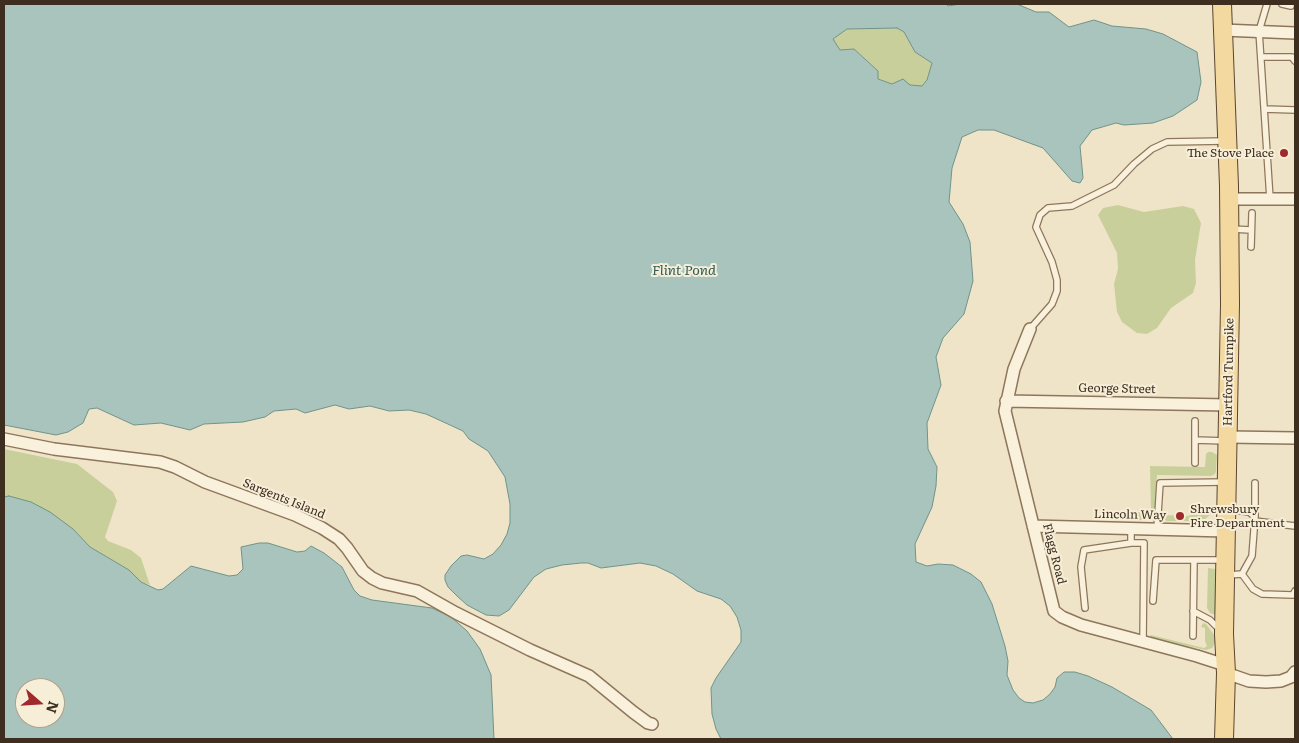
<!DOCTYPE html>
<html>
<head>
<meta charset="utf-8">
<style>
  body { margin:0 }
  #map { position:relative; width:1299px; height:743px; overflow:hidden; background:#f0e4c8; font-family:Literata,serif }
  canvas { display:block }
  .frame { position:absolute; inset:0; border:5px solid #3d2e20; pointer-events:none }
  .north { position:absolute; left:15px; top:678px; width:50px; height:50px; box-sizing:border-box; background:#f7eed8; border:1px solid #ada18e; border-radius:50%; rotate:109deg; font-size:14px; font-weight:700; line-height:20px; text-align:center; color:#3d2e20 }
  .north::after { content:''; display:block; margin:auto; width:18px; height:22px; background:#9e2a2b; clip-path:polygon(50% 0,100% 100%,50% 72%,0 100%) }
</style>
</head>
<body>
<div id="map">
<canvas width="1299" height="743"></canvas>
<div class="frame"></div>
<div class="north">N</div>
</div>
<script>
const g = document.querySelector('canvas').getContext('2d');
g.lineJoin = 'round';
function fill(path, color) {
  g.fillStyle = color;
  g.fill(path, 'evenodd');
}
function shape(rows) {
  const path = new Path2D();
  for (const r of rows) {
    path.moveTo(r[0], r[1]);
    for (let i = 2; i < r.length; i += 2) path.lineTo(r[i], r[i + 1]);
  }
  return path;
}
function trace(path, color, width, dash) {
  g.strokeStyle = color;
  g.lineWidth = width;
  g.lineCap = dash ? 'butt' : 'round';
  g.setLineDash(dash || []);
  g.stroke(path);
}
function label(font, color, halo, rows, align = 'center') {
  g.font = font + ' Literata,serif';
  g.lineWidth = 4;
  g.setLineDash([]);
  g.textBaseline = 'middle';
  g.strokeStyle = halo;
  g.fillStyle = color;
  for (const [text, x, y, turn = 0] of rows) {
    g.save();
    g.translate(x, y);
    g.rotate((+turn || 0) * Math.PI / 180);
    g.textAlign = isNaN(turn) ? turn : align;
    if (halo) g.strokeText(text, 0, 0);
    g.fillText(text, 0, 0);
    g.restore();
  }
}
fill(shape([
  [897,28,904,32,915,52,932,63,927,80,922,86,892,84,878,79,878,71,854,49,840,50,833,39,847,29],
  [1118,205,1144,212,1183,206,1194,209,1201,223,1195,260,1196,283,1193,293,1171,308,1157,328,1147,334,1137,333,1122,322,1117,312,1114,284,1118,269,1117,253,1098,215,1103,208],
  [4,449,77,464,113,492,117,501,105,537,108,541,131,550,141,558,150,585,141,582,129,570,90,547,73,529,9,496,4,497],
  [1208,452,1212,452,1217,455,1216,471,1215,474,1211,476,1157,475,1154,520,1138,520,1138,512,1151,510,1150,466,1205,467,1206,454],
  [1200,507,1213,508,1211,514,1203,521,1167,521,1163,519,1162,515,1189,516,1194,509],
  [1208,568,1215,569,1217,572,1216,615,1210,613,1207,608],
  [1203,623,1206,624,1215,636,1216,641,1212,648,1206,650,1150,638,1151,635,1204,648,1207,646,1205,641,1205,628,1201,627]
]), '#c9cf9b');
const water = shape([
  [4,4,946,4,948,6,960,4,1017,4,1036,12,1049,12,1069,27,1094,20,1112,26,1146,29,1163,34,1197,52,1201,82,1197,100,1173,116,1153,123,1124,125,1116,123,1092,130,1080,146,1083,178,1080,183,1072,181,1043,148,994,130,978,130,962,137,952,168,949,202,963,224,970,242,973,281,964,314,943,338,936,357,941,385,927,423,928,449,937,467,936,486,932,507,915,544,916,562,927,566,938,564,953,565,971,574,981,582,992,604,1005,646,1008,661,1007,675,1013,690,1019,698,1025,702,1033,703,1043,700,1050,694,1055,687,1057,678,1064,672,1075,672,1088,676,1112,687,1151,710,1173,739,721,739,716,729,712,714,711,688,716,678,741,642,741,630,737,617,730,606,721,599,697,591,673,574,656,566,640,563,601,568,588,563,581,563,562,565,546,569,534,577,509,610,499,616,486,615,467,605,457,596,448,587,445,580,445,575,451,566,461,556,467,555,484,559,493,554,501,545,507,534,510,523,510,504,505,477,488,451,469,439,463,431,426,414,409,410,389,411,370,406,349,409,335,405,305,413,296,409,274,411,265,417,243,422,204,424,190,430,161,423,134,425,97,408,89,409,83,423,68,432,56,435,4,425,4,4],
  [897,28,904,32,915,52,932,63,927,80,922,86,910,85,903,79,892,84,878,79,878,71,854,49,840,50,833,39,847,29,897,28],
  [9,496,31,502,50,512,73,529,90,547,129,570,141,582,158,590,163,589,191,566,229,576,237,575,243,569,241,547,259,543,268,543,297,552,305,551,311,546,324,553,342,567,354,590,360,596,372,600,432,608,451,617,467,631,480,649,491,675,494,739,4,739,4,497,9,496],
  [25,688,55,688,55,718,25,718,25,688]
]);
fill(water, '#a9c4bc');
trace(water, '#6f938a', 1);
const service = shape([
  [1267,4,1259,31,1270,199],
  [1282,4,1291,6],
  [1261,57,1292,57,1295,61],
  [1264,109,1295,110],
  [1231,229,1251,230],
  [1251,247,1252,213],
  [1030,329,1052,304,1057,291,1057,280,1052,262,1036,227,1040,215,1048,208,1072,206,1114,185,1134,164,1152,149,1167,142,1225,141],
  [1195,440,1226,441],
  [1195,463,1195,421],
  [1255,483,1255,517],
  [1228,509,1249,512,1255,517,1252,556,1242,574,1228,575],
  [1255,521,1295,526],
  [1131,528,1131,543,1144,543,1143,642],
  [1157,529,1160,483,1225,482],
  [1242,574,1253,589,1262,594,1293,595,1295,591],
  [1153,601,1156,560,1224,560],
  [1085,608,1081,567,1084,550,1131,543],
  [1193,611,1210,620,1221,631],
  [1193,636,1194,560]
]);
const minor = shape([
  [1223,30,1295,33],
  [1229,199,1295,199],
  [1030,329,1014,369,1005,411,1054,611,1062,617,1081,625,1197,656,1225,665],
  [1006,401,1228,405],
  [1228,437,1295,438],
  [4,439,54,449,160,462,175,467,205,482,295,515,322,528,339,539,347,548,363,571,372,578,382,583,417,591,456,613,530,650,589,676,633,712,648,723,652,724],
  [1033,526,1226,531],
  [1226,673,1249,681,1266,682,1281,681,1291,677,1295,672]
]);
const primary = shape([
  [1222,4,1229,186,1230,304,1224,634,1226,673,1224,739]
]);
trace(service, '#8d765c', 8);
trace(minor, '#8d765c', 14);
trace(primary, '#5b4430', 20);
trace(service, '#faf1dc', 5.5);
trace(minor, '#faf1dc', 11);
trace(primary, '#f3d9a0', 18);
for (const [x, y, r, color] of [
  [1284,153,5,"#9e2a2b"],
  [1180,516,5,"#9e2a2b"]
]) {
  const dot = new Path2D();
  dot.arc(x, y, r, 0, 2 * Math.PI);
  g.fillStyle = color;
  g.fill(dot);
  trace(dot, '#f7eed8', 2);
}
label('12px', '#3d2e20', '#f7eed8', [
  ["The Stove Place",1274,153],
  ["Shrewsbury",1190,509,"left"],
  ["Fire Department",1190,523,"left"]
], 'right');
label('12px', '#3d2e20', '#f7eed8', [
  ["Hartford Turnpike",1229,372,-89],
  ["George Street",1117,389,1],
  ["Sargents Island",284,499,22],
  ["Lincoln Way",1130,515,1],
  ["Flagg Road",1054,554,76]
]);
label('italic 14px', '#2f5d5a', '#f7eed8', [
  ["Flint Pond",684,271]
]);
</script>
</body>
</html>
